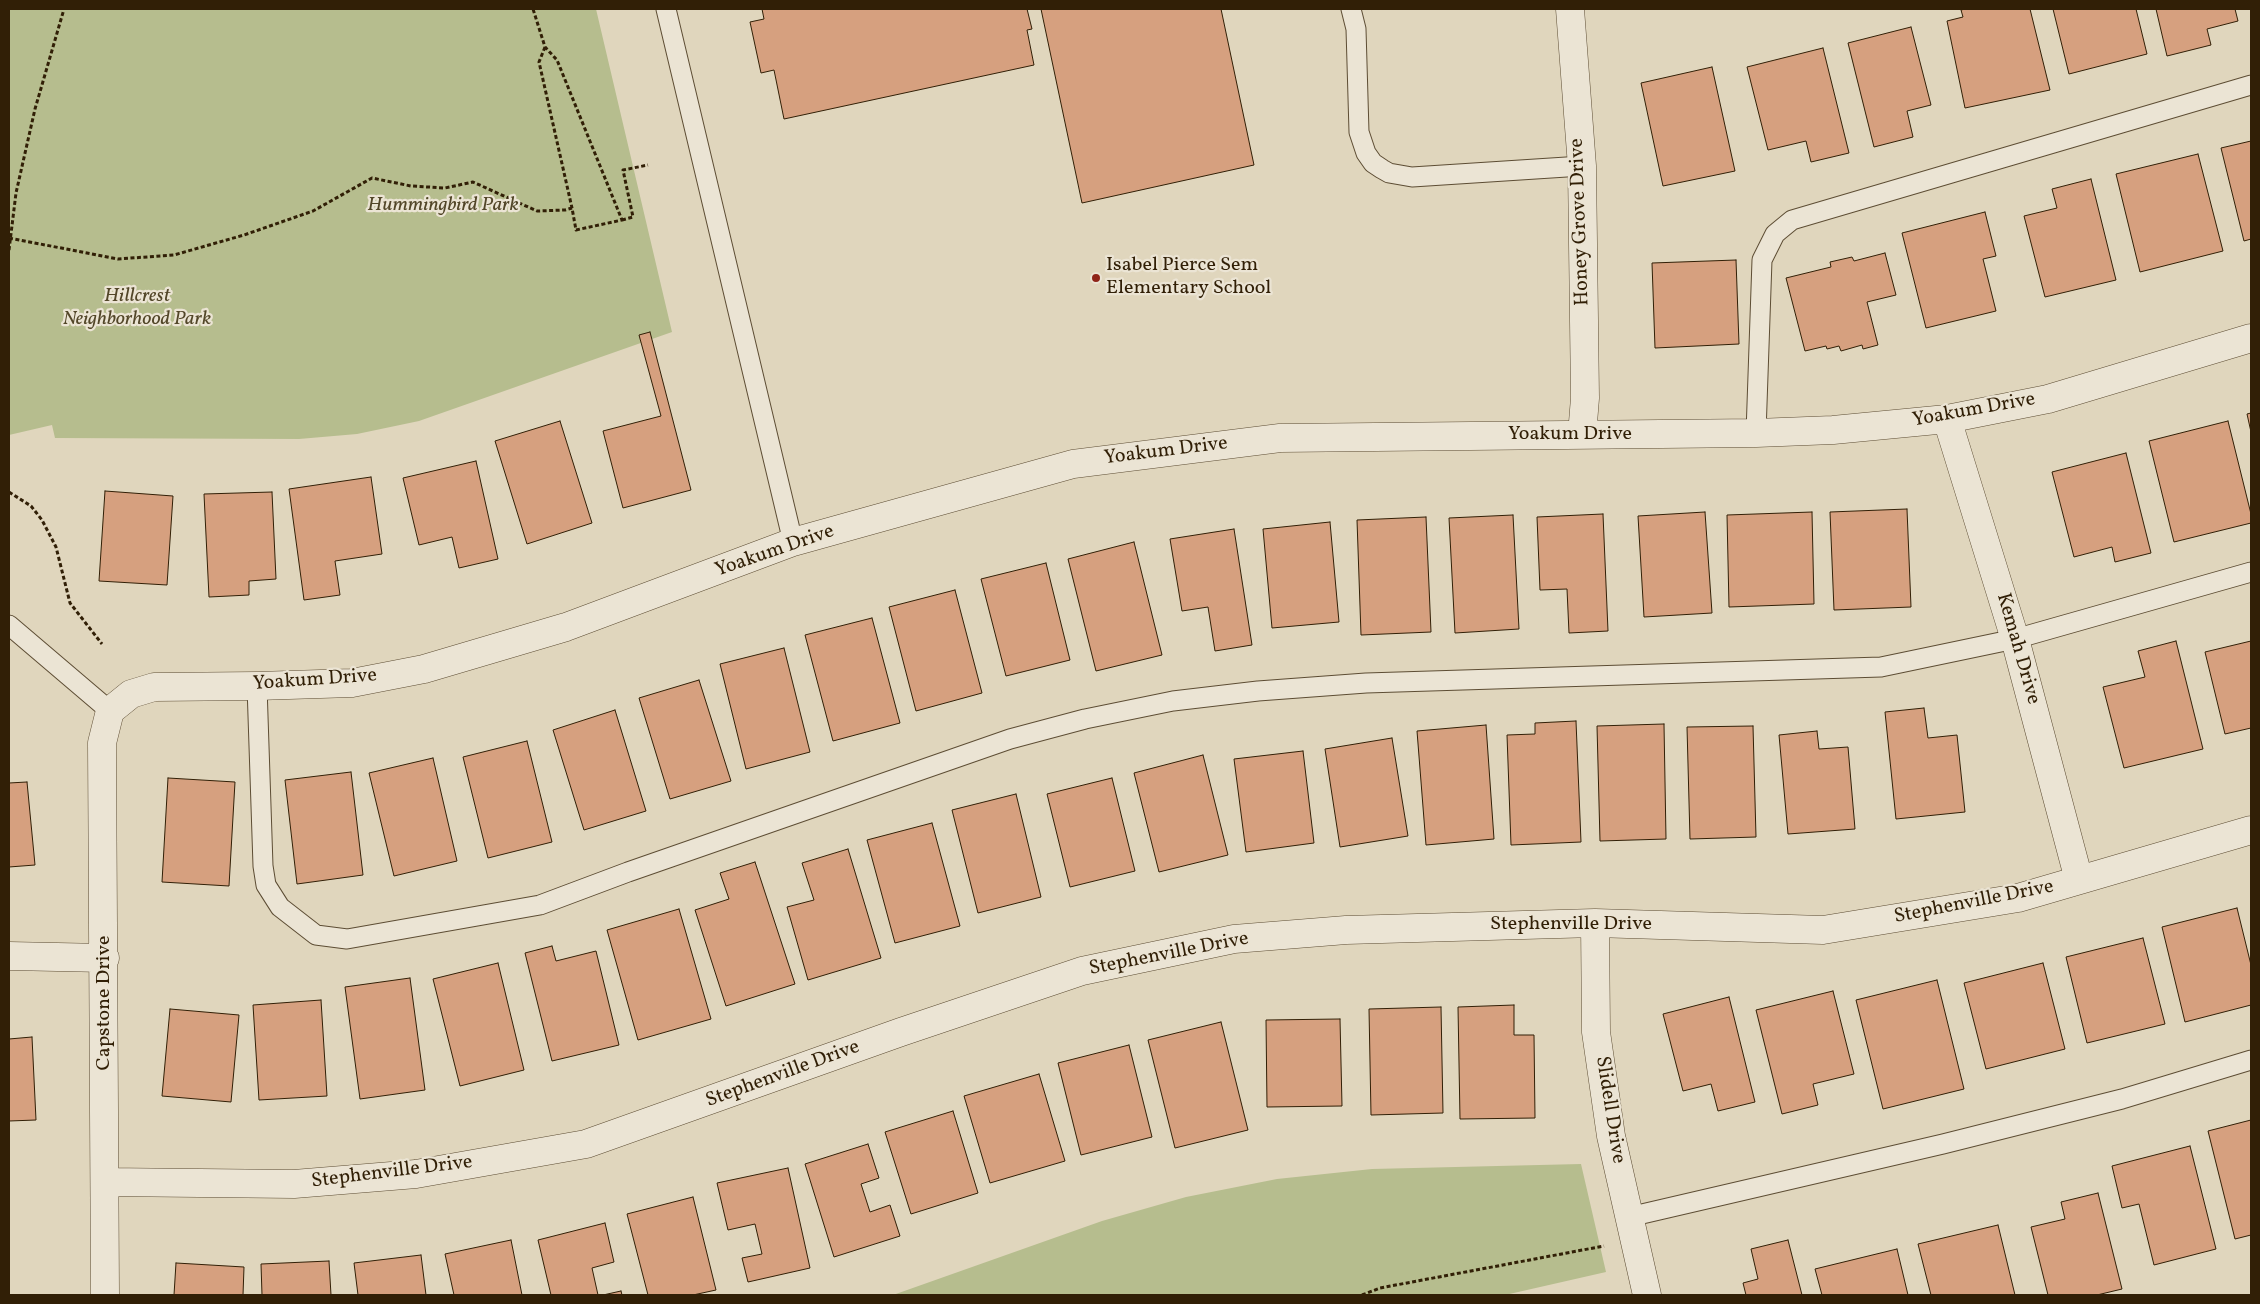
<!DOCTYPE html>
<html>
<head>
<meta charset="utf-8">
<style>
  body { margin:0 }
  #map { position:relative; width:2260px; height:1304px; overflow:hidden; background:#e0d6bd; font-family:Vollkorn,serif }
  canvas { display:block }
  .frame { position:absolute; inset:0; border:10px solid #311f06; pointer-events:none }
</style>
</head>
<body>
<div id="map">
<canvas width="2260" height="1304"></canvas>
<div class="frame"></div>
</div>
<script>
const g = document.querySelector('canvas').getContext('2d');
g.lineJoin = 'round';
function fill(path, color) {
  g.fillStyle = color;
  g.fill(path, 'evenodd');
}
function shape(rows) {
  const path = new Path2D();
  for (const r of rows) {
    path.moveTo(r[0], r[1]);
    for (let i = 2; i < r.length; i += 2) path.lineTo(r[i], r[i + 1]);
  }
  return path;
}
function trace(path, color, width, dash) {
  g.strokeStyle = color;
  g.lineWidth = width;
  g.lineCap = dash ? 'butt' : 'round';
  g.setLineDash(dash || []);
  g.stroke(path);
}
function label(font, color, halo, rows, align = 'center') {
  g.font = font + ' Vollkorn,serif';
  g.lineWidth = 4.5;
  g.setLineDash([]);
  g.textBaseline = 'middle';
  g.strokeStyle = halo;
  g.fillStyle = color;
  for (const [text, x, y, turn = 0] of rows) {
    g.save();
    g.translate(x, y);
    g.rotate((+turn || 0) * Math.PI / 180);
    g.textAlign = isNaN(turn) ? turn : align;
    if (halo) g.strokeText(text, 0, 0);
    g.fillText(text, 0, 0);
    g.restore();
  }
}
fill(shape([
  [9,9,596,9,672,332,419,421,357,434,299,439,55,438,52,425,9,435],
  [1581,1164,1606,1272,1505,1295,893,1295,1102,1221,1186,1197,1277,1179,1372,1169]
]), '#b6bd8e');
const building = shape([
  [762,9,1027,9,1032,29,1027,30,1034,65,784,119,774,70,761,73,750,22,764,19,762,9],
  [1041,9,1221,9,1254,165,1082,203,1041,9],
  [1965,9,2030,9,2050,90,1965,108,1947,21,1963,17,1961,10,1965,9],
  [2053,9,2136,9,2147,54,2069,74,2053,9],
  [2156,9,2235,9,2238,21,2207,29,2211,45,2167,56,2156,9],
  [1911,27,1931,105,1907,111,1913,137,1874,147,1848,43,1911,27],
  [1823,48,1849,153,1811,162,1806,141,1768,150,1747,67,1823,48],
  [1712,67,1735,171,1663,186,1641,83,1712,67],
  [2251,141,2251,239,2244,241,2221,148,2251,141],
  [2198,154,2223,251,2140,272,2116,174,2198,154],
  [2091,179,2116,280,2045,297,2024,216,2057,208,2052,189,2091,179],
  [1985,212,1996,256,1983,259,1996,311,1926,328,1902,233,1985,212],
  [1885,253,1896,295,1867,302,1878,345,1863,349,1862,345,1841,351,1839,346,1827,349,1826,346,1805,351,1786,278,1831,267,1830,262,1852,257,1854,261,1885,253],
  [1736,260,1739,344,1655,348,1652,263,1736,260],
  [650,332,691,490,623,508,603,431,661,416,639,335,650,332],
  [2251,413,2251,432,2247,414,2251,413],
  [560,421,592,523,527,544,495,441,560,421],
  [2228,421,2251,514,2251,523,2174,542,2149,441,2228,421],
  [2126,453,2151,553,2115,562,2112,547,2074,557,2052,472,2126,453],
  [476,461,498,559,459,568,452,537,419,545,403,478,476,461],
  [371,477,382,554,335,561,340,595,304,600,289,489,371,477],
  [105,491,173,496,167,585,99,581,105,491],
  [272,492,276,579,249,581,249,595,209,597,204,494,272,492],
  [1907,509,1911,607,1834,610,1830,512,1907,509],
  [1705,512,1712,613,1644,617,1638,516,1705,512],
  [1812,512,1814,604,1729,607,1727,515,1812,512],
  [1603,514,1608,631,1569,633,1567,589,1540,590,1537,517,1603,514],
  [1513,515,1519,629,1455,633,1449,518,1513,515],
  [1426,517,1431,632,1361,635,1357,520,1426,517],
  [1330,522,1339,622,1272,628,1263,529,1330,522],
  [1234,529,1252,645,1215,651,1208,607,1182,611,1170,539,1234,529],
  [1134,542,1162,655,1096,671,1068,559,1134,542],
  [1046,563,1070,660,1006,676,981,579,1046,563],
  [955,590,982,693,916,711,889,607,955,590],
  [872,618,900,723,833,741,805,635,872,618],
  [2176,641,2203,749,2124,768,2103,687,2145,677,2138,651,2176,641],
  [2251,641,2251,728,2225,734,2205,652,2251,641],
  [784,648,810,752,746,769,720,664,784,648],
  [699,680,731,781,670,799,639,698,699,680],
  [1924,708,1928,738,1957,735,1965,812,1896,819,1885,712,1924,708],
  [615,710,646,811,584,830,553,730,615,710],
  [1576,721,1581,842,1511,845,1507,735,1535,734,1535,723,1576,721],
  [1664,724,1666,839,1600,841,1597,726,1664,724],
  [1486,725,1494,839,1426,845,1417,731,1486,725],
  [1753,726,1756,837,1690,839,1687,727,1753,726],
  [1817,731,1819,749,1848,747,1855,829,1788,834,1779,735,1817,731],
  [1392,738,1408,836,1340,847,1325,749,1392,738],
  [527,741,552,842,488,858,463,757,527,741],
  [1303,751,1314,843,1246,852,1234,759,1303,751],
  [1203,755,1228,855,1159,872,1134,773,1203,755],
  [433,758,457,861,394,876,369,773,433,758],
  [351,772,363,875,297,884,285,780,351,772],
  [168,778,235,782,229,886,162,882,168,778],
  [1112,778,1135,871,1070,887,1047,794,1112,778],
  [27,782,35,865,9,867,9,783,27,782],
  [1016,794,1041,897,978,913,952,810,1016,794],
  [932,823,960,926,895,943,867,840,932,823],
  [848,849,881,958,808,980,787,907,814,900,802,863,848,849],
  [755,862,795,984,726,1006,695,910,729,899,720,873,755,862],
  [2237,908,2251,965,2251,1005,2185,1022,2162,927,2237,908],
  [679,909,711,1019,638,1040,607,930,679,909],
  [2143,938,2165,1024,2087,1043,2066,957,2143,938],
  [552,946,556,961,596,951,619,1045,552,1061,525,953,552,946],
  [498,963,524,1070,460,1086,433,979,498,963],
  [2043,963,2065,1049,1986,1069,1964,983,2043,963],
  [410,978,425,1090,360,1099,345,987,410,978],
  [1937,980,1964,1089,1883,1109,1856,1000,1937,980],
  [1833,991,1854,1074,1813,1084,1818,1105,1782,1114,1756,1010,1833,991],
  [1729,997,1755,1102,1718,1111,1711,1084,1683,1091,1663,1014,1729,997],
  [321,1000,327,1096,259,1100,253,1005,321,1000],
  [1514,1005,1514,1035,1534,1035,1535,1118,1460,1119,1458,1007,1514,1005],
  [1441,1007,1443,1113,1371,1115,1369,1009,1441,1007],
  [170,1009,239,1015,231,1102,162,1096,170,1009],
  [1340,1019,1342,1106,1267,1107,1266,1020,1340,1019],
  [1221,1022,1248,1130,1175,1148,1148,1040,1221,1022],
  [32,1037,36,1120,9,1121,9,1039,32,1037],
  [1129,1045,1152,1137,1081,1155,1058,1063,1129,1045],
  [1039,1074,1065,1161,990,1183,964,1096,1039,1074],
  [953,1111,978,1193,911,1214,885,1132,953,1111],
  [2251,1120,2251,1235,2235,1239,2208,1131,2251,1120],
  [868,1144,879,1178,861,1184,870,1212,890,1205,900,1236,834,1257,805,1164,868,1144],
  [2190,1146,2216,1249,2154,1265,2139,1204,2122,1208,2112,1166,2190,1146],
  [788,1168,810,1268,748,1282,742,1258,762,1254,755,1224,728,1230,717,1183,788,1168],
  [2098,1193,2122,1289,2097,1295,2048,1295,2031,1227,2065,1219,2061,1202,2098,1193],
  [693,1197,716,1290,693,1295,648,1295,627,1214,693,1197],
  [605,1223,614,1262,592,1268,598,1295,551,1295,538,1240,605,1223],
  [1998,1225,2015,1295,1931,1295,1918,1244,1998,1225],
  [511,1240,522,1295,454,1295,445,1254,511,1240],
  [1788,1240,1802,1295,1746,1295,1743,1283,1758,1279,1751,1249,1788,1240],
  [1897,1249,1908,1295,1822,1295,1815,1269,1897,1249],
  [421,1255,426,1295,358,1295,354,1263,421,1255],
  [329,1261,331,1295,262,1295,261,1264,329,1261],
  [176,1263,244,1267,243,1295,174,1295,176,1263],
  [621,1291,622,1295,603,1295,621,1291]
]);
fill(building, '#d6a07f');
trace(building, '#311f06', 1);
const service = shape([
  [666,9,793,542],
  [1351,9,1356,29,1359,132,1366,153,1373,163,1382,169,1389,173,1412,177,1582,166],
  [1756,433,1762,260,1775,234,1792,220,2251,85],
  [9,625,110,711],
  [257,686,263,866,266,885,280,907,316,935,347,939,540,905,628,872,1010,739,1085,719,1173,701,1258,691,1366,683,1881,667,2015,639,2251,572],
  [1629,1217,1943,1144,2122,1099,2251,1060]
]);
const minor = shape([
  [1570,9,1582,166,1585,398,1582,435],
  [1947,419,2015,639,2079,880],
  [1595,923,1596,1032,1611,1136,1647,1295],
  [9,956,105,958],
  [105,1182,294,1184,416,1174,586,1144,901,1032,1082,971,1234,939,1346,930,1595,923,1823,930,2018,898,2251,830],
  [105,1295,102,743,110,711,131,694,154,687,257,686,352,683,424,669,566,627,793,542,1073,464,1280,438,1756,433,1833,430,1947,419,2048,399,2251,338]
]);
trace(service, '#5d4d34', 21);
trace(minor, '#5d4d34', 29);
trace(shape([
  [545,47,539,62,572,208],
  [622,220,633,217,623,170,648,165],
  [9,238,118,259,174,255,244,235,313,211,372,178,411,186,445,188,473,182,537,211,565,210,572,208,576,230,622,220,557,60,545,47,533,9],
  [9,250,16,193,35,109,64,9],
  [9,492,31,506,42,520,56,547,70,603,102,644],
  [1362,1295,1380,1288,1604,1246]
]), '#311f06', 3, [4, 2.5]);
trace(service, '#ebe4d4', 19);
trace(minor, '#ebe4d4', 28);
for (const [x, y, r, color] of [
  [1096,278,5,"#8f2418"]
]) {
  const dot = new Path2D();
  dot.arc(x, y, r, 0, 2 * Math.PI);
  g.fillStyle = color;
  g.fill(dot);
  trace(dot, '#ebe4d4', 2);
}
label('italic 20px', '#524628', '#ebe4d4', [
  ["Hummingbird Park",443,206],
  ["Hillcrest",137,297],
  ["Neighborhood Park",137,320]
]);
label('20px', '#311f06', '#ebe4d4', [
  ["Honey Grove Drive",1581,222,-92],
  ["Yoakum Drive",1974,411,-10],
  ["Yoakum Drive",1570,435],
  ["Yoakum Drive",1166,452,-7],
  ["Yoakum Drive",775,552,-19],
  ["Kemah Drive",2017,649,74],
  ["Yoakum Drive",315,681,-4],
  ["Stephenville Drive",1974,903,-11],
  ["Stephenville Drive",1571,925],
  ["Stephenville Drive",1169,955,-11],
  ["Capstone Drive",105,1003,-90],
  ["Stephenville Drive",783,1075,-20],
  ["Slidell Drive",1609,1110,81],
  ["Stephenville Drive",392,1173,-7]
]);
label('20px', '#311f06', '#ebe4d4', [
  ["Isabel Pierce Sem",1106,266],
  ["Elementary School",1106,289]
], 'left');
</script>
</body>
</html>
